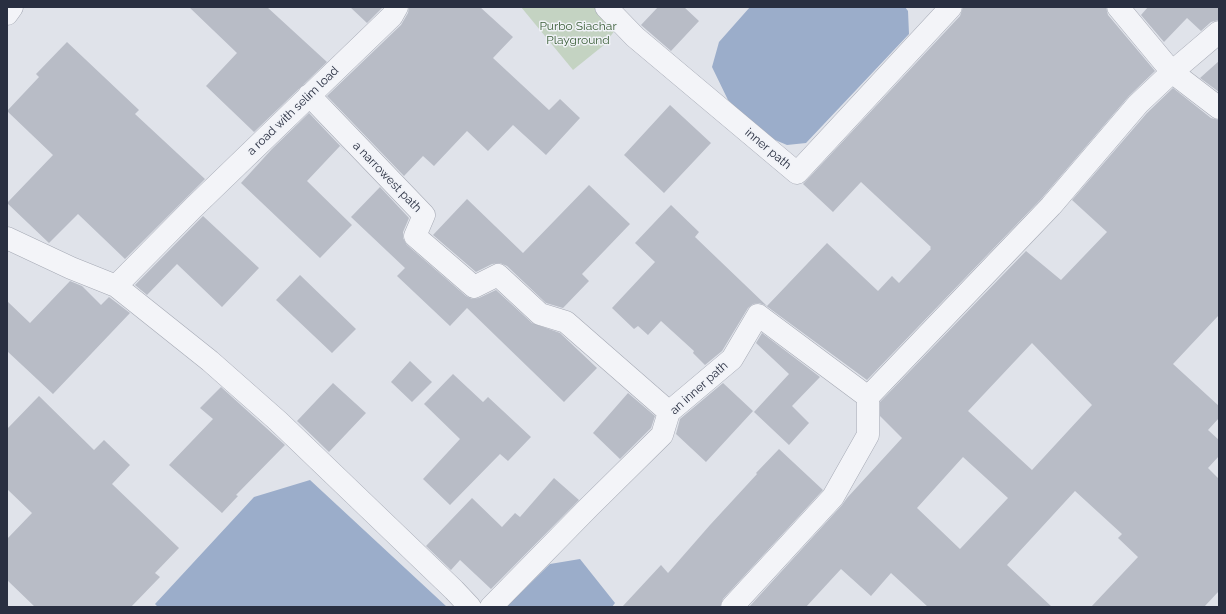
<!DOCTYPE html>
<html>
<head>
<meta charset="utf-8">
<style>
  body { margin:0 }
  #map { position:relative; width:1226px; height:614px; overflow:hidden; background:#e0e3ea; font-family:Raleway,sans-serif }
  canvas { display:block }
  .frame { position:absolute; inset:0; border:8px solid #292f41; pointer-events:none }
</style>
</head>
<body>
<div id="map">
<canvas width="1226" height="614"></canvas>
<div class="frame"></div>
</div>
<script>
const g = document.querySelector('canvas').getContext('2d');
g.lineJoin = 'round';
function fill(path, color) {
  g.fillStyle = color;
  g.fill(path, 'evenodd');
}
function shape(rows) {
  const path = new Path2D();
  for (const r of rows) {
    path.moveTo(r[0], r[1]);
    for (let i = 2; i < r.length; i += 2) path.lineTo(r[i], r[i + 1]);
  }
  return path;
}
function trace(path, color, width, dash) {
  g.strokeStyle = color;
  g.lineWidth = width;
  g.lineCap = dash ? 'butt' : 'round';
  g.setLineDash(dash || []);
  g.stroke(path);
}
function label(font, color, halo, rows, align = 'center') {
  g.font = font + ' Raleway,sans-serif';
  g.lineWidth = 3;
  g.setLineDash([]);
  g.textBaseline = 'middle';
  g.strokeStyle = halo;
  g.fillStyle = color;
  for (const [text, x, y, turn = 0] of rows) {
    g.save();
    g.translate(x, y);
    g.rotate((+turn || 0) * Math.PI / 180);
    g.textAlign = isNaN(turn) ? turn : align;
    if (halo) g.strokeText(text, 0, 0);
    g.fillText(text, 0, 0);
    g.restore();
  }
}
fill(shape([
  [521,7,606,7,621,22,604,45,573,70]
]), '#c4d3c2');
fill(shape([
  [750,7,905,7,908,11,909,34,806,143,787,145,768,137,745,117,728,100,712,67,719,42],
  [310,480,447,607,158,607,155,604,254,497],
  [580,559,615,603,612,607,506,607,550,564]
]), '#9badca');
fill(shape([
  [189,7,267,7,327,62,254,132,206,86,237,53],
  [350,7,383,7,367,23],
  [409,7,480,7,513,37,493,58,549,110,560,99,580,118,546,155,513,125,488,151,467,131,434,166,423,156,404,176,327,96,401,25,408,13],
  [658,7,684,7,699,21,671,51,641,25],
  [963,7,1106,7,1108,15,1155,71,1129,96,1042,198,867,380,765,305,759,303,753,304,748,308,722,351,705,365,693,353,694,351,661,321,648,335,638,326,634,329,612,308,655,262,635,243,671,205,699,232,695,237,767,306,827,243,878,291,892,276,899,283,931,249,930,248,931,247,861,182,833,212,803,184,960,16],
  [1148,7,1219,7,1219,20,1211,22,1201,31,1187,18,1164,42,1141,15],
  [67,42,139,110,135,114,205,179,125,259,78,214,49,243,7,203,53,155,7,111,39,77,36,74],
  [1219,61,1219,92,1200,78],
  [1173,88,1211,118,1219,120,1219,315,1173,364,1219,406,1219,418,1208,430,1219,440,1219,456,1208,468,1219,479,1219,591,1204,607,1091,607,1138,557,1118,538,1122,534,1075,491,1007,565,1052,607,928,607,891,573,871,596,841,569,806,607,749,607,842,505,847,498,902,438,880,416,880,402,1026,251,1061,280,1107,232,1072,200,1147,113],
  [1032,343,1092,405,1032,470,968,411],
  [963,457,1008,498,960,549,917,508],
  [670,105,711,143,664,193,624,155],
  [309,113,346,152,340,146,307,181,352,225,320,258,241,183,272,149],
  [589,185,630,224,582,274,589,281,563,308,546,303,507,266,500,263,492,264,476,272,433,235,467,199,523,253],
  [380,187,409,218,403,232,403,238,407,245,466,296,472,299,479,298,496,290,532,323,560,333,597,368,564,402,467,308,450,326,397,276,405,268,351,217],
  [203,216,259,268,222,307,177,264,147,295,135,285],
  [300,275,356,329,332,353,276,300],
  [70,281,82,286,101,305,109,297,130,313,53,394,7,351,7,301,30,323],
  [762,333,820,377,792,406,809,423,789,445,754,412,789,374,756,343],
  [410,361,432,382,412,402,391,382],
  [453,374,483,402,488,397,531,437,508,461,500,454,450,505,423,479,460,439,424,404],
  [333,383,366,413,329,452,297,421],
  [723,383,753,411,706,462,676,434,680,419],
  [221,387,285,445,236,495,238,496,222,513,169,465,213,419,200,408],
  [628,393,655,416,651,428,620,459,593,433],
  [39,396,94,450,104,440,130,465,112,484,179,548,155,573,160,577,131,607,35,607,7,580,7,539,32,513,7,489,7,429],
  [779,449,823,490,723,599,720,607,622,607,661,565,668,573,710,525,757,474,756,473],
  [554,478,579,500,491,589,460,560,451,570,426,546,472,498,502,527,515,513,520,517]
]), '#b8bcc6');
const minor = shape([
  [606,7,635,37,797,173,951,7],
  [1118,7,1172,72,1219,108],
  [7,14,12,7],
  [309,95,424,215,415,236,474,287,498,275,540,314,566,322,669,412],
  [7,238,71,268,116,286,210,361,278,421,454,590,470,607],
  [116,286,194,207,392,16,397,7],
  [491,607,589,507,662,435,669,412,732,359,758,315,868,397],
  [732,607,833,497,868,435,868,397,1051,206,1138,104,1172,72,1219,32]
]);
trace(minor, '#a5a9b4', 23);
trace(minor, '#f3f4f8', 22);
label('12px', '#395d36', '#f0f2f7', [
  ["Purbo Siachar",578,26],
  ["Playground",578,40]
]);
label('12px', '#292f41', '#f0f2f7', [
  ["a road with selim load",293,111,-44],
  ["inner path",768,149,40],
  ["a narrowest path",387,177,46],
  ["an inner path",699,388,-42]
]);
</script>
</body>
</html>
